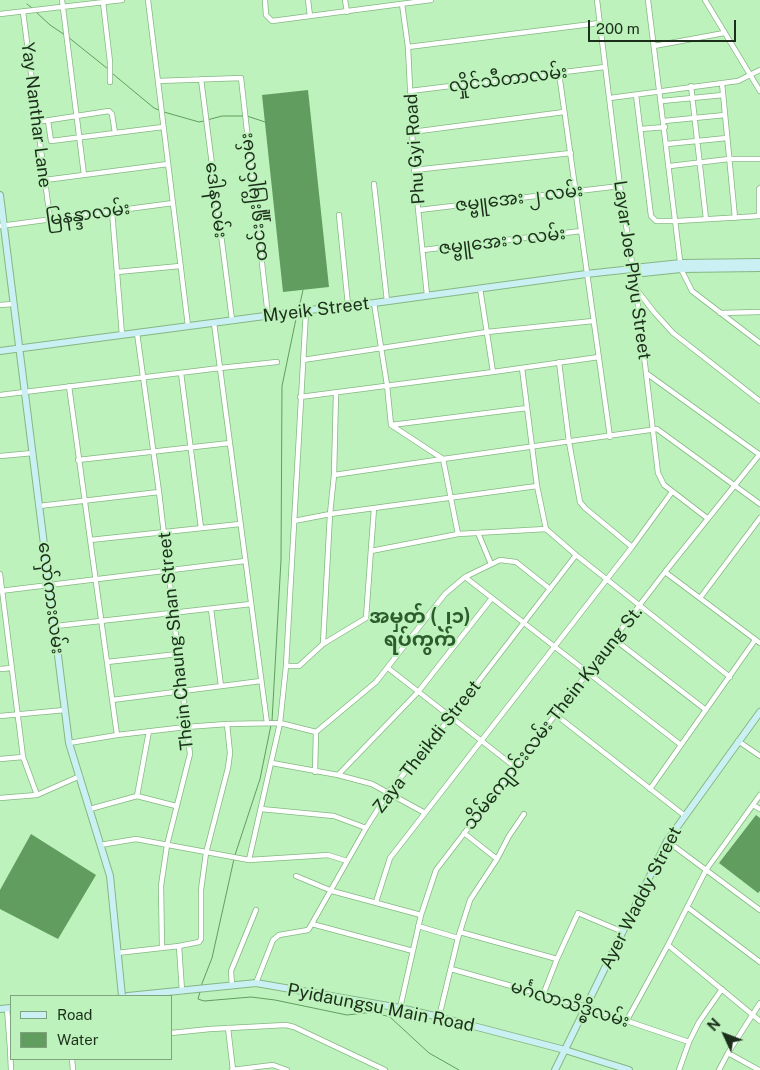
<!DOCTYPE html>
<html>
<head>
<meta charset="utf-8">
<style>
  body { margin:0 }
  #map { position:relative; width:760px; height:1070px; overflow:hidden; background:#bef2bc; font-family:"Public Sans",sans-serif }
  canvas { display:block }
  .legend { position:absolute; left:10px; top:995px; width:162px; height:65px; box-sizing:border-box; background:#bef2bc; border:1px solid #7da47c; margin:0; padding:6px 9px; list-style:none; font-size:15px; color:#1b2f1b }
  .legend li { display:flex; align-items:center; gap:10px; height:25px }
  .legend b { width:25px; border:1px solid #7da47c }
  .north { position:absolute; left:700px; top:1010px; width:50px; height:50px; -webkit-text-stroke:4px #bef2bc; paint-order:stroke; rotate:313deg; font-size:14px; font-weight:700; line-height:20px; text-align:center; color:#1b2f1b }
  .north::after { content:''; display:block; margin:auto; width:18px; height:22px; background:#1b2f1b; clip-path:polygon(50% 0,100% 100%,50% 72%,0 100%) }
  .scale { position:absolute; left:588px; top:20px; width:148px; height:22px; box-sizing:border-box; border:2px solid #1b2f1b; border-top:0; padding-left:6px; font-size:15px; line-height:18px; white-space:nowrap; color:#1b2f1b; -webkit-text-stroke:4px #bef2bc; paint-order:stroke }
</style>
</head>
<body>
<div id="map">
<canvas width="760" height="1070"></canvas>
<ul class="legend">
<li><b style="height:6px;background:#caf0f3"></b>Road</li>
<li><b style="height:14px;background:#609d5f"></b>Water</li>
</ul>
<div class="north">N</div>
<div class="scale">200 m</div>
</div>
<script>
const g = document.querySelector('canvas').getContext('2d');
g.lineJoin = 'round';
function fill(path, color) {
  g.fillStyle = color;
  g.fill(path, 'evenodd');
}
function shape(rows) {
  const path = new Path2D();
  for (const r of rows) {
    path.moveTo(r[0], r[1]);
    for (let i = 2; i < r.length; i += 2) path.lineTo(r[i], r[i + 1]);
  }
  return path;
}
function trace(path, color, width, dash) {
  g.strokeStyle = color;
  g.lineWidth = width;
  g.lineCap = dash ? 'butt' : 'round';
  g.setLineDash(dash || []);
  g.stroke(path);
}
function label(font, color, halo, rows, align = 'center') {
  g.font = font + ' "Public Sans","Noto Sans Myanmar",sans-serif';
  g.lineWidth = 4;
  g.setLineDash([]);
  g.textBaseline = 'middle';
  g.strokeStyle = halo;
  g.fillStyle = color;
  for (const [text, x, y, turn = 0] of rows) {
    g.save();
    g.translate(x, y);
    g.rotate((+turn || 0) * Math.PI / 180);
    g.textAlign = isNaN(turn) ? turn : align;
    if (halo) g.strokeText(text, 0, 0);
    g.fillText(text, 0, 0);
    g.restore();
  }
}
fill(shape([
  [308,90,329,287,283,292,262,95],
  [756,815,760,818,760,891,758,893,719,863],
  [31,834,96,875,58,939,0,909,0,890]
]), '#609d5f');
trace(shape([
  [27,4,32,8],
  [35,11,50,25,65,35],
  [68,37,108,69],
  [113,74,154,108,161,111],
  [164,112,199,122,204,121],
  [247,116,265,122],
  [207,120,222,116,243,116],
  [299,308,303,290],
  [272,721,281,560,282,386,297,314],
  [235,855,260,779,271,725],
  [201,986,212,958,234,859],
  [200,992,198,999,204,1001,251,997,275,1000,347,1015,373,1012,390,1017,429,1053,459,1070]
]), '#609d5f', 1);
const street = shape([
  [62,0,84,175],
  [148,0,188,326],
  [265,0,266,15,272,21,431,0],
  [308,0,310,16],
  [345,0,347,12],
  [597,0,620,186,636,289,658,473,664,485,707,518],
  [648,0,681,269,692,291,760,343],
  [705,0,760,91],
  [103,2,110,62,110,82],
  [402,4,408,47,414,170,427,295],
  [23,12,50,219],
  [0,14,122,0],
  [654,46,724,33],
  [408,47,600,23],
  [559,73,610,437],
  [201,79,232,320],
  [158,81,241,78,268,316],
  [722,83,735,218],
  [691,86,706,219],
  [410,91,605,67],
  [636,95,651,216,656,221,677,221,760,216],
  [610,98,738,81,760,70],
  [662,101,723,95],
  [48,121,51,141,163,127],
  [664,121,725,115],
  [37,122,109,111,112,114,115,133],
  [641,129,665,127],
  [412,132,564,112],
  [667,144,727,138],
  [670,166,729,159,760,159],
  [414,170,571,153],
  [45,180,168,164],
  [374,184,387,301],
  [419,210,620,186],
  [112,211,122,335],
  [339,215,348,305],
  [759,216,759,189,760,188],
  [0,226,173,203],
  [423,250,581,231],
  [117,272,180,266],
  [480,288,493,372,599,357],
  [637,290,654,312,673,333,760,401],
  [374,303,387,385,391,425,443,459,657,429,760,504],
  [0,305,13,304],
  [720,313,760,312],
  [214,323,267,723],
  [137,333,159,492,190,754,167,845,161,886,162,948],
  [303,360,487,332,593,321],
  [559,362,569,442,580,502,585,508,632,547],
  [522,368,537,486,546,529,576,555,730,677],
  [181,373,201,528],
  [646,373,760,455],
  [69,386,117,735],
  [0,395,220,368,277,362],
  [300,397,493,372],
  [391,425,527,408],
  [0,456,33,453],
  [78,460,230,443],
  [334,475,443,459,458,534],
  [39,506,159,492],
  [294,521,330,514,537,486],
  [478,533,491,564],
  [90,540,240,524],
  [371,551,458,534,546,529],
  [665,572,760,643],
  [0,574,23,757,37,795],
  [465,577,681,745],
  [0,591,245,561],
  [700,598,760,518],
  [211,609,221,686],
  [56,626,251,604],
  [614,639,706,710],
  [323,644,330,514,334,475,336,393],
  [107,662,178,654],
  [286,666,299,666,323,644,366,618,374,508],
  [388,668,515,767],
  [0,669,12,668],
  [112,700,261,681],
  [556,715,685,816],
  [0,716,65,710],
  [738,741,760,756],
  [69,743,117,735,186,727,227,724,280,723,316,732],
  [0,759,23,757],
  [272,763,338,775,372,784,425,813],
  [315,772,316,732,376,682,445,594,465,577,500,560,516,562,550,589],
  [338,775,418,692,492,598],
  [650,789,755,640],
  [137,796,149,731],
  [0,798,37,795,80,776],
  [753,805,760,809],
  [90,809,137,796,176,806],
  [261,809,334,816,366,828],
  [667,841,760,910],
  [100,845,136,839,249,860,328,855,347,861],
  [497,859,509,836,524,814],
  [249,860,280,723,286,666,306,311],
  [296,876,332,891,421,915],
  [376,902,390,858,632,547,672,492],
  [687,907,760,962],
  [312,924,413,951],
  [418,926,458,938],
  [460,932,557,959],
  [668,945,760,1021],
  [179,946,182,991],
  [117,953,179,946,199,942,201,939,201,890,206,853,228,768,230,753,227,724],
  [451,969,586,1007,689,1042],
  [256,983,273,940,279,935,308,930,310,927,366,828,388,793,451,717,576,555],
  [232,986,231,971,256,910],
  [543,995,557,959,578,913,623,932],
  [7,1008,10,1048],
  [400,1008,421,915,436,870,665,572,760,454],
  [439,1017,458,938,470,900,497,859,464,833],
  [627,1020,668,945,706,870,760,795],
  [228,1028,233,1070],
  [171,1033,210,1029,286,1025,294,1027,385,1070],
  [728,1053,759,1070],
  [72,1059,73,1070],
  [11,1070,10,1048,11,1048],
  [232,1070,273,1065,287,1070],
  [679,1070,689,1042,699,1022,722,989],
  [719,1070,728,1053,760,1003]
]);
const secondary = shape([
  [0,195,69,743,110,876,122,996],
  [634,270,643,273,681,269,760,268],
  [0,351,348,305,374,303,586,274,632,269,643,267,681,263,760,262],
  [128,996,256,983,400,1008,439,1017,565,1050,629,1070],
  [0,1009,11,1008],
  [555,1070,667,841,760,712]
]);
trace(street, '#85b783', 6);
trace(secondary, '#85b783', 8);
trace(street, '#fff', 4.5);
trace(secondary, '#caf0f3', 6);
label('18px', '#1b2f1b', '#bef2bc', [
  ["လှိုင်သီတာလမ်း",508,79,-7],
  ["Yay Nanthar Lane",36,115,83],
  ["Phu Gyi Road",415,149,-94],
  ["ထင်းရှူးမြိုင်လမ်း",254,197,-97],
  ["ဇမ္ဗူအေး ၂ လမ်း",519,198,-7],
  ["ဒေါနလမ်း",216,200,83],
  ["မြနန္ဒာလမ်း",88,214,-8],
  ["ဇမ္ဗူအေး ၁ လမ်း",502,241,-7],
  ["Layar Joe Phyu Street",632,270,82],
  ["Myeik Street",316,310,-7],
  ["လှော်ကားလမ်း",51,598,83],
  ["Thein Chaung Shan Street",176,641,-96],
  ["သိမ်ကျောင်းလမ်း Thein Kyaung St.",553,718,-52],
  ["Zaya Theikdi Street",427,747,-52],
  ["Ayer Waddy Street",641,898,-63],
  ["မင်္ဂလာသိဒ္ဓိလမ်း",570,1004,17],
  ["Pyidaungsu Main Road",381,1008,11]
]);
label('bold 20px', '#2c5b2c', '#bef2bc', [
  ["အမှတ် (၂၁)",420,617],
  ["ရပ်ကွက်",420,640]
]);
</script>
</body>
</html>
